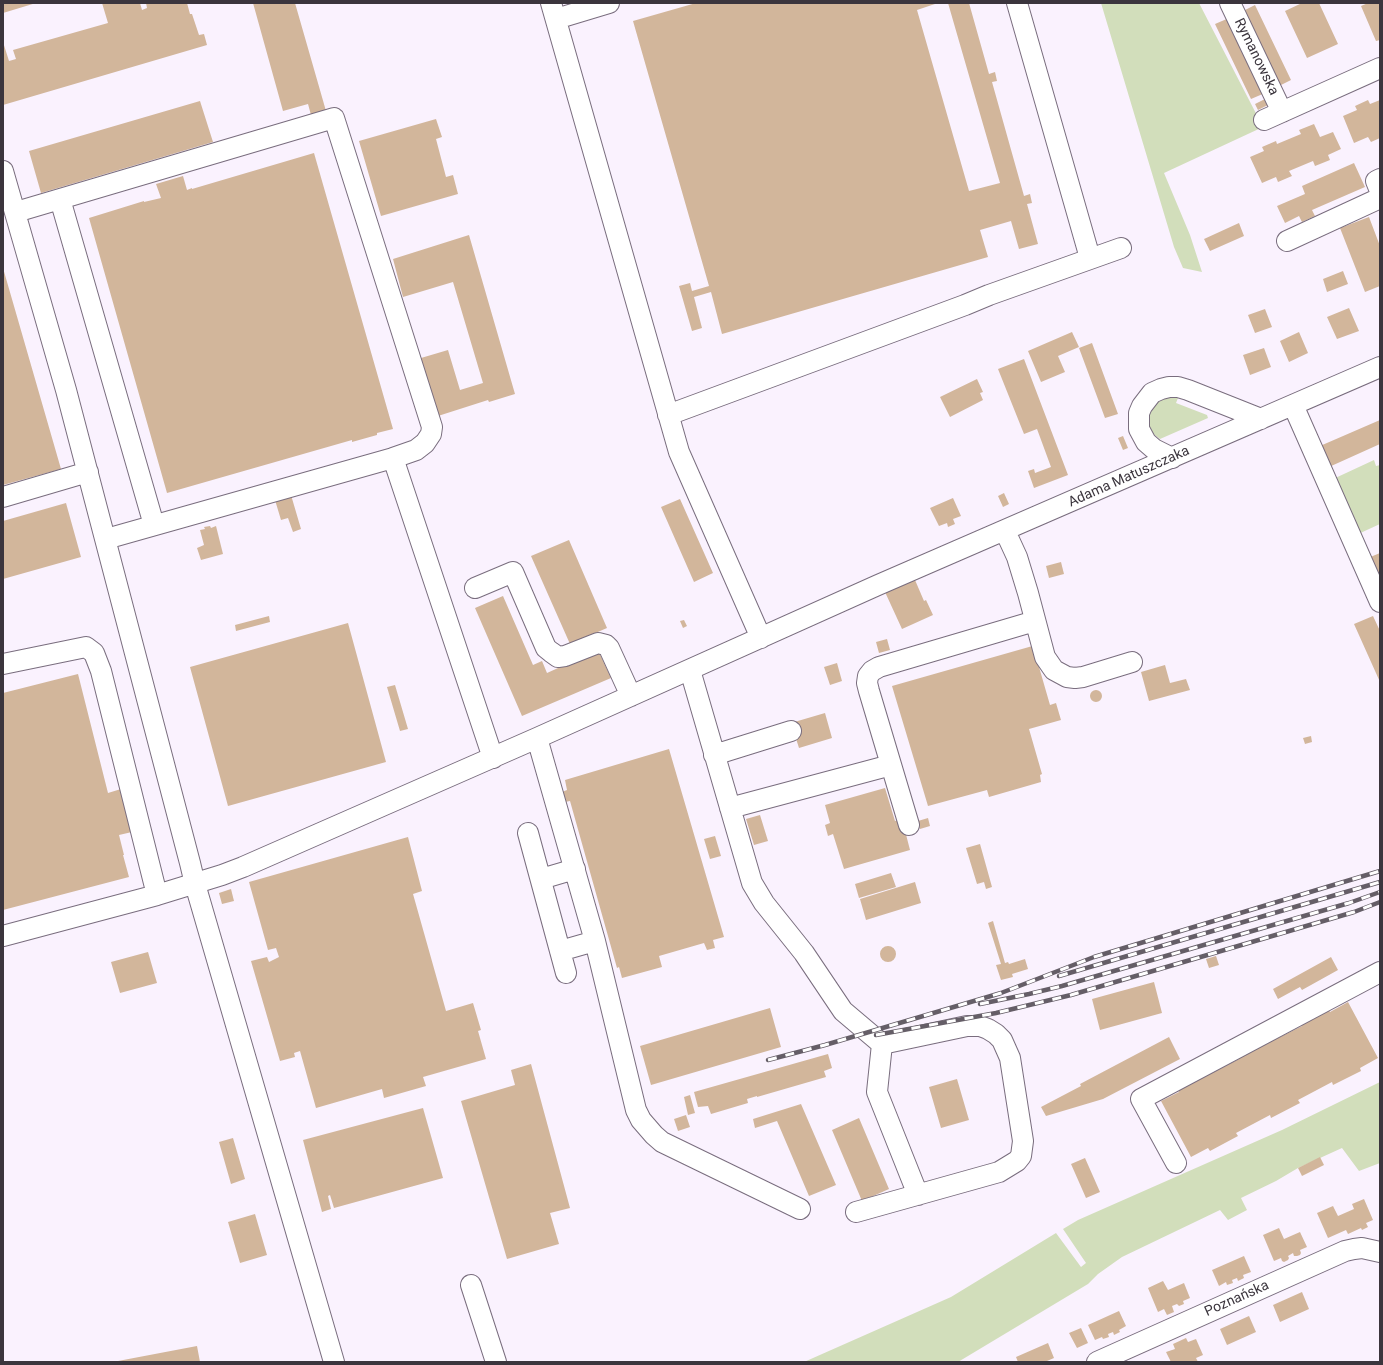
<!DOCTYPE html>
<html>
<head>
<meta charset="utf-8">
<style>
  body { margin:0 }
  #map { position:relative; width:1383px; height:1365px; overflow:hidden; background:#faf2fe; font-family:Roboto,sans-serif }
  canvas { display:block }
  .frame { position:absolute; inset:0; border:4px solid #3b353d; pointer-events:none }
</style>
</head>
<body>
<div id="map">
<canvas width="1383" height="1365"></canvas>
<div class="frame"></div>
</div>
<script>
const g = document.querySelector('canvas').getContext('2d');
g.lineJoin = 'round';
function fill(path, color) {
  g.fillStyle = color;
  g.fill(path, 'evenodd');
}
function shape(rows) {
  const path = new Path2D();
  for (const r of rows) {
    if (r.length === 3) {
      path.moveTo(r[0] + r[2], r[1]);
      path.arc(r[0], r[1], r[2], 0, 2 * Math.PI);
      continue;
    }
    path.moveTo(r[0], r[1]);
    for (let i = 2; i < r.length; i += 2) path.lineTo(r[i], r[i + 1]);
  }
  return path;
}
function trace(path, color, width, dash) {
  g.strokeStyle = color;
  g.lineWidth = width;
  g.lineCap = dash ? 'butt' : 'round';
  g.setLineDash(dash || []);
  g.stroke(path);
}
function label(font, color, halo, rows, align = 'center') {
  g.font = font + ' Roboto,sans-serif';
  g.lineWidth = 3;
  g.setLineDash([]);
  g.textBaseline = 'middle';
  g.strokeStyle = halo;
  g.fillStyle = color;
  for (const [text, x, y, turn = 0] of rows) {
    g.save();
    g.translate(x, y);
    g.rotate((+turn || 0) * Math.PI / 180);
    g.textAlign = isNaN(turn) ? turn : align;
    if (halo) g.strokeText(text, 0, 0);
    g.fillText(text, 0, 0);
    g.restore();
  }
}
fill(shape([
  [1101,3,1199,3,1263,127,1164,173,1190,235,1202,272,1183,268,1174,247],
  [1167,398,1178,398,1176,403,1207,415,1208,418,1160,439,1152,433,1149,427,1148,419,1150,411,1157,402],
  [1374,460,1376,466,1380,465,1380,524,1356,535,1331,480],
  [1380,1082,1380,1163,1359,1171,1342,1148,1298,1168,1276,1181,1241,1198,1247,1210,1228,1220,1220,1210,1122,1257,1098,1274,1088,1284,958,1362,804,1362,951,1297,1056,1233,1081,1267,1086,1263,1063,1229,1078,1220,1282,1130]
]), '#d2debb');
fill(shape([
  [3,3,36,3,3,13],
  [102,3,140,3,142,10,147,8,146,3,187,3,190,14,192,14,199,35,204,34,207,45,3,105,3,42,9,61,16,59,13,50,108,23],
  [253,3,295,3,326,111,311,115,308,104,283,111],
  [696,3,938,3,917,10,969,191,1000,183,948,3,969,3,989,74,995,72,997,81,992,82,1024,196,1030,194,1032,203,1027,204,1038,244,1019,249,1011,221,980,230,988,257,722,334,711,292,694,297,702,328,692,331,679,286,690,283,692,291,709,286,633,21],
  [1302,3,1319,3,1338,44,1307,58,1285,11],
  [1368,3,1380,3,1380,40,1376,41,1361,6],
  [1255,5,1291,80,1277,87,1241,12],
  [1229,18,1265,93,1251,99,1215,24],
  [1265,99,1268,105,1258,110,1255,104],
  [1368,100,1370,104,1380,100,1380,138,1371,142,1368,137,1354,143,1343,116,1357,110,1355,106],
  [200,101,213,142,41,193,29,151],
  [436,119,442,137,436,139,446,177,453,175,458,194,381,216,359,141],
  [1314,124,1320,137,1333,132,1341,149,1328,155,1330,160,1315,166,1313,161,1289,171,1292,176,1278,182,1276,177,1262,183,1250,157,1264,151,1262,147,1276,141,1277,144,1301,134,1299,130],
  [314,153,393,429,377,433,377,435,352,442,352,440,167,493,89,218,144,201,144,202,161,198,156,184,183,176,187,190,192,188,192,189],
  [1354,163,1365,187,1312,210,1315,216,1302,222,1299,216,1285,223,1277,206,1305,194,1302,186],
  [1369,217,1380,246,1380,286,1365,292,1340,228],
  [1239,223,1244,236,1210,251,1204,239],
  [469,235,515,394,489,402,488,400,438,416,421,358,448,350,460,390,483,383,453,282,403,297,393,259],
  [3,268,61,469,3,485],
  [1343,271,1348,284,1327,292,1323,279],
  [1349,308,1359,331,1337,339,1327,317],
  [1265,309,1272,327,1255,333,1248,315],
  [1072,332,1079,347,1058,356,1065,372,1041,382,1028,351],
  [1299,332,1308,353,1289,362,1280,341],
  [1092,343,1118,414,1105,418,1079,348],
  [1264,348,1271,367,1250,375,1243,355],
  [1024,359,1068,475,1034,488,1028,471,1034,469,1035,473,1051,467,1037,429,1024,434,998,369],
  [977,379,983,392,980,393,983,400,950,417,940,397],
  [1380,420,1380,444,1329,467,1320,446],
  [1123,436,1128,448,1123,450,1118,438],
  [1004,493,1009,504,1003,507,998,496],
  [291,495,301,529,293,532,288,518,281,520,275,500],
  [953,498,961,516,953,519,955,524,948,527,947,523,939,526,930,508],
  [680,499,713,573,694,582,661,507],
  [66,503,81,557,3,579,3,521],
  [210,526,211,528,216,526,223,554,201,560,197,548,204,545,200,530,205,529,204,527],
  [569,540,607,628,570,644,531,556],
  [1380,553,1380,585,1368,558],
  [1061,562,1064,574,1049,578,1046,566],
  [915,580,924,601,926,600,933,615,902,629,885,592],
  [503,596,533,665,542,661,547,673,598,650,611,678,522,716,475,608],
  [269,616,270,622,236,631,235,625],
  [1373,616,1380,631,1380,682,1354,624],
  [684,620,687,626,683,628,680,621],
  [348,623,386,762,228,806,190,667],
  [887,639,890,650,879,653,876,642],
  [1036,645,1037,660,1050,705,1056,703,1061,720,1029,729,1042,774,1040,775,1041,782,989,797,987,790,928,806,892,686],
  [837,663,842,681,830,685,824,667],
  [1165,665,1170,683,1186,679,1190,690,1149,701,1141,672],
  [78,674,108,793,121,789,132,832,119,835,124,855,123,855,129,877,3,910,3,693],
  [395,685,408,729,400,731,387,687],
  [1096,696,6],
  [825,713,832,738,799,748,791,723],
  [1311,736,1312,742,1305,744,1303,738],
  [669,749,724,937,713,940,715,948,707,950,704,943,659,956,662,967,622,978,619,967,617,968,570,801,565,802,562,792,567,790,565,780],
  [885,788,895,821,902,819,910,850,844,869,833,834,828,836,825,825,830,823,825,805],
  [760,815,768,841,754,845,746,819],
  [928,818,930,826,920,829,918,821],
  [715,836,721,856,710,859,704,839],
  [408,837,422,891,413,894,446,1011,473,1003,481,1030,478,1031,486,1059,423,1077,426,1086,384,1098,382,1089,316,1108,300,1051,294,1053,295,1057,280,1061,251,961,267,957,269,962,279,957,276,948,268,950,249,882],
  [980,844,992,887,986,889,984,882,977,884,966,848],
  [891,873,896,887,859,898,855,884],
  [915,882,921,903,866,920,860,899],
  [231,889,234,901,222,904,219,893],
  [993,921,1005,963,1008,962,1009,964,1025,959,1028,969,1012,974,1013,977,1001,980,996,965,1001,964,988,923],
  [888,954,8],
  [148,952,157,983,120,993,111,962],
  [1216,956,1219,965,1209,968,1206,959],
  [1331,957,1338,970,1302,990,1300,987,1278,999,1273,989],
  [1154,982,1162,1013,1100,1030,1092,999],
  [1348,1002,1378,1058,1360,1068,1361,1071,1333,1085,1332,1082,1298,1100,1300,1103,1271,1118,1270,1115,1236,1133,1238,1136,1210,1151,1208,1148,1191,1157,1161,1101,1179,1092,1175,1085,1203,1071,1206,1076,1239,1059,1236,1053,1265,1038,1268,1043,1302,1026,1298,1020,1326,1005,1330,1012],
  [770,1008,781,1047,651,1085,640,1046],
  [1169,1037,1180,1059,1103,1099,1046,1116,1041,1107,1081,1086,1080,1084],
  [828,1054,832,1068,824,1071,826,1077,757,1097,757,1096,747,1099,748,1103,711,1114,708,1106,698,1107,694,1092],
  [531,1064,570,1208,550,1213,559,1244,507,1259,461,1101,515,1085,511,1070],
  [957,1079,969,1120,941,1128,929,1087],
  [690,1095,695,1113,688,1115,684,1097],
  [801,1104,836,1185,809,1196,777,1121,755,1128,753,1119],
  [423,1108,443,1178,334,1208,330,1195,328,1196,331,1209,322,1212,303,1140],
  [686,1115,690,1127,678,1131,674,1119],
  [859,1118,889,1189,862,1201,832,1130],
  [233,1138,245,1179,231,1184,219,1142],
  [1320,1157,1324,1165,1302,1176,1298,1168],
  [1085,1158,1100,1192,1086,1198,1071,1164],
  [1364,1199,1373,1220,1366,1223,1368,1227,1362,1230,1361,1228,1348,1234,1346,1230,1328,1238,1317,1213,1333,1206,1338,1216,1354,1209,1352,1204],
  [255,1214,267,1255,240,1263,228,1222],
  [1279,1228,1284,1239,1300,1232,1307,1247,1300,1250,1301,1253,1300,1255,1297,1256,1294,1256,1293,1253,1288,1256,1289,1258,1288,1260,1284,1262,1282,1261,1281,1258,1274,1261,1263,1235],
  [1244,1256,1251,1272,1243,1275,1244,1278,1238,1281,1237,1278,1232,1280,1233,1283,1227,1285,1226,1282,1219,1286,1212,1270],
  [1163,1281,1168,1290,1184,1283,1190,1298,1183,1301,1184,1304,1179,1306,1177,1304,1172,1306,1174,1312,1167,1315,1164,1309,1158,1312,1148,1288],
  [1302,1292,1309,1309,1280,1322,1273,1305],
  [1119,1311,1126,1326,1119,1330,1120,1332,1114,1335,1113,1332,1108,1334,1109,1337,1103,1339,1102,1337,1095,1340,1088,1325],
  [1249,1316,1256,1332,1227,1345,1220,1329],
  [1081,1328,1088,1343,1077,1348,1069,1333],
  [1186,1338,1188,1342,1196,1339,1203,1355,1196,1358,1198,1362,1171,1362,1166,1352,1175,1349,1173,1344],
  [1048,1343,1054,1358,1047,1361,1047,1362,1018,1362,1016,1357],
  [197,1346,200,1362,118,1362,118,1361]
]), '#d2b69b');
const minor = shape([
  [551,3,679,452,761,638],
  [1017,3,1090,258],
  [1230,3,1282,112],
  [556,19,609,3],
  [1264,120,1380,68],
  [3,171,66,390,190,863,195,884,334,1362],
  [1380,179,1376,181,1380,191],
  [60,199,154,525],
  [16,212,334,118,432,427,431,434,425,443,416,450,393,458],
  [1287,241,1380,198],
  [1293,405,1380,602],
  [668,415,965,305,989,295,1121,248],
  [1172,458,1154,449,1146,442,1139,429,1139,413,1142,406,1152,393,1161,389,1169,387,1178,387,1188,390,1261,419],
  [3,497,88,472],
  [1005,531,1017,557,1028,593,1045,657,1054,670,1067,677,1075,678,1083,677,1132,662],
  [106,539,393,458,493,758],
  [475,588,513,572,546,648,551,652,558,657,565,656,598,643,606,645,609,648,631,696],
  [3,664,86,647,94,653,101,671,157,895],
  [690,670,752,883,764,903,804,953,843,1011,882,1044,967,1026,980,1026,988,1029,996,1034,1002,1040,1010,1058,1023,1141,1021,1156,1017,1161,999,1172,856,1212],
  [537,738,595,941,636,1110,641,1120,654,1135,662,1142,800,1209],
  [714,755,791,731],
  [730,808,891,765],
  [909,825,869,691,867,683,868,676,872,671,879,667,1035,621],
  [528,833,566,973],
  [541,879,575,869],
  [3,936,157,895,222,875,243,867,537,738,878,585,1380,367],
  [560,951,595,941],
  [882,1044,877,1092,918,1195],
  [1176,1163,1141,1099,1380,972],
  [471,1285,496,1362],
  [1097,1362,1345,1251,1354,1249,1362,1248,1380,1252]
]);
trace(minor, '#796d7e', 22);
trace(minor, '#fff', 20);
const rail = shape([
  [1059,976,1380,882],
  [980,1004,1029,994,1062,986,1349,903,1380,892],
  [876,1035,996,1013,1071,995,1354,912,1380,902],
  [768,1060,825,1045,1001,993,1094,957,1380,871]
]);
trace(rail, '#655e67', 4.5);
trace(rail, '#fff', 3, [9]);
label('14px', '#3b353d', '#fff', [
  ["Rymanowska",1256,57,64],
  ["Adama Matuszczaka",1129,477,-24],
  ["Poznańska",1237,1299,-24]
]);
</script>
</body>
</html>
